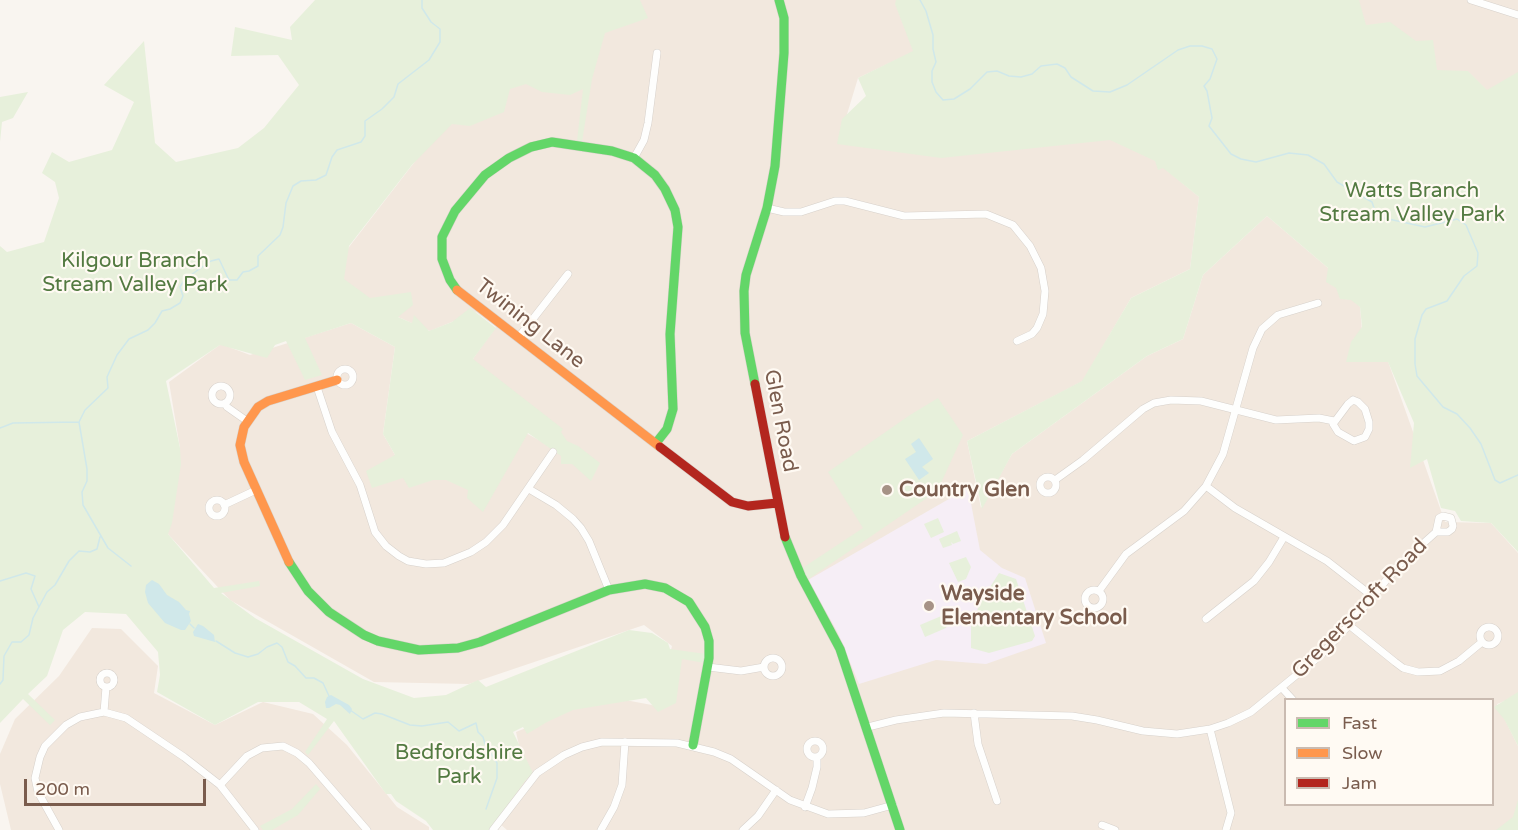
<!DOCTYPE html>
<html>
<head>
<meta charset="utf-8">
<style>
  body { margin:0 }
  #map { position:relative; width:1518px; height:830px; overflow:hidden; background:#f9f5f0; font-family:"Varela Round",sans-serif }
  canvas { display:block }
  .legend { position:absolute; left:1284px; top:698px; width:210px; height:108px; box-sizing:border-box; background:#fffaf3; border:2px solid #cabbb1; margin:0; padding:8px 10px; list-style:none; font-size:18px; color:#7a5c4d }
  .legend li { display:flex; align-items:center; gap:12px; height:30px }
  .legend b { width:30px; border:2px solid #cabbb1 }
  .scale { position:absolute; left:24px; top:779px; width:182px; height:27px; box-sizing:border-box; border:3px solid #7a5c4d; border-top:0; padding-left:8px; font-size:18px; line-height:21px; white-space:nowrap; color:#7a5c4d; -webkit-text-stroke:4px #fffaf3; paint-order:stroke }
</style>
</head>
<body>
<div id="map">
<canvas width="1518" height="830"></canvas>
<ul class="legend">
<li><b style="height:8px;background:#63d668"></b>Fast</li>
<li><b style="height:8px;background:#ff974d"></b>Slow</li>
<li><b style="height:8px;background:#b3261e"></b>Jam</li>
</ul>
<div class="scale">200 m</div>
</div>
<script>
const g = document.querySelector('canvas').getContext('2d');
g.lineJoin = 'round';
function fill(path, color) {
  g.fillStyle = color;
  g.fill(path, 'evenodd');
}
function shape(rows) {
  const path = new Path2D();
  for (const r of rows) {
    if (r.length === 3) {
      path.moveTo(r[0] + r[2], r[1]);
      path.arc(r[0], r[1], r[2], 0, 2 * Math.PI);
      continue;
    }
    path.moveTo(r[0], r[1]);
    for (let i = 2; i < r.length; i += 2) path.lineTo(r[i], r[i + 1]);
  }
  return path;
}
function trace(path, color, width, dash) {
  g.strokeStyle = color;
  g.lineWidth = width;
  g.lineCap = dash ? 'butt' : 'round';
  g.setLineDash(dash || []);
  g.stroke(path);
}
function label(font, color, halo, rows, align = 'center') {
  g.font = font + ' "Varela Round",sans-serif';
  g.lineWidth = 4.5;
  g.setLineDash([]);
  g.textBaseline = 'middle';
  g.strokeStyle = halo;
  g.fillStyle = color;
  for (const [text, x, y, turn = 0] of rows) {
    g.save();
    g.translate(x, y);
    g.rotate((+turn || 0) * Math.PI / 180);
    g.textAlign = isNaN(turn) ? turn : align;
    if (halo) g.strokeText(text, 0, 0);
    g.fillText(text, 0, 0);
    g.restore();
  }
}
fill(shape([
  [604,0,903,0,917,50,858,78,838,144,1141,129,1163,167,1199,197,1190,269,1131,298,1083,381,967,441,981,508,1012,454,1147,356,1183,339,1203,275,1267,216,1328,268,1360,307,1364,355,1385,353,1445,522,1491,523,1518,553,1518,696,1497,704,1518,746,1518,830,507,830,492,817,525,772,516,732,604,696,657,706,672,646,644,625,469,684,374,682,230,600,165,531,180,448,169,382,221,344,250,355,351,323,395,347,383,434,395,455,524,432,550,446,472,360,496,327,476,312,430,331,373,306,329,273,420,155,479,93],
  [1286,700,1492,700,1492,804,1286,804],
  [1299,0,1518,0,1518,134],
  [92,628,121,629,158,666,154,693,215,725,263,702,313,714,347,745,397,807,429,827,429,830,11,830,0,784,0,754,15,719,59,676]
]), '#f2e8de');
fill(shape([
  [968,488,980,550,1002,568,1025,578,1046,643,986,664,936,660,859,684,838,633,808,580]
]), '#f6eef6');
fill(shape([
  [315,0,640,0,648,18,605,33,592,79,582,142,577,141,583,89,570,95,542,92,526,84,510,89,504,112,470,126,452,124,412,165,349,246,344,279,370,298,411,292,413,305,398,317,412,323,414,315,429,331,452,322,470,308,496,328,473,359,563,429,561,432,567,441,578,446,600,463,591,481,572,464,561,464,561,456,528,433,483,512,467,498,468,490,446,480,433,480,409,488,403,478,372,488,366,471,395,455,383,434,395,347,351,323,305,338,322,375,305,380,286,341,275,345,267,358,220,345,166,381,180,448,181,464,172,523,168,534,214,588,259,581,260,586,221,593,255,618,363,679,414,698,446,695,478,680,486,687,629,630,652,633,668,643,670,649,706,654,705,663,682,659,676,703,658,712,646,698,573,710,547,722,527,734,523,727,513,732,533,773,525,781,490,830,433,830,426,821,396,801,391,794,386,794,334,721,308,755,305,752,327,719,299,702,258,702,215,725,157,692,160,675,158,652,126,614,85,612,63,630,47,676,28,694,55,720,50,725,23,699,0,723,0,246,7,252,44,242,59,198,55,182,42,173,52,152,69,162,112,150,134,102,104,85,144,41,155,143,176,162,238,148,264,128,299,85,278,55,231,56,235,27,292,40,290,27],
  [896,0,1359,0,1366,25,1390,22,1416,41,1433,40,1437,70,1468,71,1487,90,1518,72,1518,552,1491,523,1461,521,1455,511,1441,508,1427,459,1410,468,1414,423,1388,362,1346,362,1351,342,1362,327,1360,307,1351,300,1340,299,1336,288,1326,282,1328,268,1267,216,1203,275,1183,339,1147,356,1012,454,982,509,967,441,1082,381,1131,298,1190,269,1199,197,1163,168,1158,170,1155,161,1110,140,941,158,837,144,842,119,866,96,858,78,913,51,895,4],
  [28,92,13,118,2,122,0,142,0,97],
  [938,398,963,435,941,483,927,498,807,580,801,569,863,528,828,472,910,415],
  [938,518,944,532,931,538,924,524],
  [957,531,961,541,953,544,951,542,952,545,943,548,939,539],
  [966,557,971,567,966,579,958,582,949,563],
  [999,573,1016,579,1035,636,1032,641,989,653,971,648,971,626,980,603],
  [946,614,949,620,946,628,925,637,920,625],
  [1518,692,1518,746,1504,719,1494,707],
  [316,784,320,789,298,815,272,830,263,830,260,826,292,809],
  [1518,800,1518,830,1496,830,1513,817]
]), '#e7f0db');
fill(shape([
  [919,438,933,459,922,467,929,473,919,480,905,459,916,452,911,444],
  [152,580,159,584,167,595,179,602,186,610,190,611,189,614,191,621,185,630,181,630,165,623,148,603,145,592,146,585],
  [198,624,203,626,214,635,215,642,194,636,193,632],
  [331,695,349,705,352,709,350,714,340,705,336,704,329,708,326,708,325,702,327,697]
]), '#d0e8ea');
trace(shape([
  [920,0,926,11,933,35,933,49,936,62,932,71,932,82,936,92,943,100,954,99,970,89,987,72,997,71,1009,76,1021,77,1032,74,1041,66,1057,64,1065,68,1071,77,1093,91,1110,92,1127,85,1178,50,1190,46,1202,46,1212,49,1217,59,1210,79,1204,86,1207,91,1212,118,1209,126,1231,154,1241,159,1256,162,1289,153,1308,155,1324,164,1337,182,1372,202,1375,211,1384,218,1425,227,1457,219,1466,225,1478,253,1477,266,1464,276,1447,301,1426,309,1422,315,1415,339,1415,364,1417,376,1443,407,1457,414,1470,428,1481,444,1495,480,1500,483,1518,475],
  [0,428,13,423,79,422],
  [131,566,108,548,83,505,82,492,87,481,87,469,79,422,85,410,108,388,107,377,117,355,129,339,148,330,155,323,162,311,170,309,180,303,183,296,180,287,185,279,211,261,219,259,229,280,237,280,243,272,249,271,258,266,258,256,280,235,283,227,286,203,293,186,301,181,316,180,326,175,332,157,337,150,361,142,365,136,365,121,382,109,394,97,398,84,429,60,440,42,440,29,431,22,422,8,422,0],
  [0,581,26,573,35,576,31,589,39,607],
  [190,624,194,628],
  [216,641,235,653,248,657,258,654,267,647,277,643,282,647,288,662,295,666,306,678,314,678,323,683,329,696],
  [0,684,3,680,4,656,12,642,21,642,29,635,33,618,47,592,55,585,69,561,79,551,90,552,97,549,100,537],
  [350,710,363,719,375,713,382,714,410,725,422,726,448,722,459,731,476,723,478,732,483,737,485,744,497,763,497,778,486,809]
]), '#d0e8ea', 1.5);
const street = shape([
  [1471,0,1518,15],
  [634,158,644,140,648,123,657,53],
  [767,208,784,212,801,212,835,201,845,201,904,216,986,214,1013,225,1030,246,1041,268,1045,291,1043,314,1037,328,1032,334,1017,341],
  [518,338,568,274],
  [345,377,8],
  [221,395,9],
  [317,387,332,432,360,485,375,532,386,546,399,556,408,561,426,564,444,563,471,552,486,542,503,525,553,452],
  [1353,400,1358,402,1365,409,1369,422,1369,429,1365,437,1354,441,1338,432,1333,424,1348,404,1353,400],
  [225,403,227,407,247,421],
  [1048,485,8],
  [1055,480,1083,460,1143,409,1154,403,1171,400,1201,401,1276,420,1319,418,1334,421],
  [1206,486,1235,508,1327,561,1372,596],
  [529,489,556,505,573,519,581,528,589,541,609,590],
  [217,508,8],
  [224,505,256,490],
  [1094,599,9],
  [1099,591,1126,554,1184,511,1206,486,1223,454,1253,348,1262,329,1278,315,1318,303],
  [1206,619,1254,581,1269,562,1284,537],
  [1349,625,1395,662,1403,668,1418,672,1440,671,1459,661,1482,642],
  [1489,636,9],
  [773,667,9],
  [708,667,741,671,764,667],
  [107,680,7],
  [1282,688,1293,700],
  [104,712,106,687],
  [974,713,978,744,997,801],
  [868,727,896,720,944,713,1072,716,1097,720,1143,731,1177,734,1210,729,1228,723,1251,712,1321,655,1349,625,1398,566,1436,532,1439,518,1443,516,1451,518,1453,526,1452,529,1448,532,1436,532],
  [1210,729,1231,813,1226,830],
  [815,749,8],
  [220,785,247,756,262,748,283,746,297,753,309,763,367,830],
  [805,807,812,788,817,767,817,758],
  [1102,825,1115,830],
  [59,830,38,792,35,778,40,757,45,746,66,725,80,717,104,712,126,718,184,757,220,785,255,830],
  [493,830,537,773,564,755,582,747,602,742,677,743,714,752,731,759,790,800,828,814,864,813,893,805],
  [601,830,614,807,622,785,625,742],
  [743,830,758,816,776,790]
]);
const fast = shape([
  [457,290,450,280,442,259,442,237,455,211,485,175,509,158,531,147,552,142,612,151,634,158,655,175,665,189,675,210,678,227,670,334,673,409,667,429,656,443],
  [755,384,745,333,744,291,746,275,767,208,775,166,784,53,784,18,779,0],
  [785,537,801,576,840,649,900,830],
  [289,562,308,591,329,612,364,635,378,641,419,650,458,648,480,642,609,590,645,584,665,588,689,602,705,627,709,641,709,658,693,745]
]);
const slow = shape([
  [457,290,660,447],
  [289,562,244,462,240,445,244,427,258,407,268,401,337,380]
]);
const jam = shape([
  [755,384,785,537],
  [660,447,732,502,748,506,777,503]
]);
trace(street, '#d7d1cb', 8);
trace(fast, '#d9d2cb', 10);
trace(slow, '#d9d2cb', 10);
trace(jam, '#d9d2cb', 10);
trace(street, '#fefefd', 7);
trace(fast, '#63d668', 9);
trace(slow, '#ff974d', 9);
trace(jam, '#b3261e', 9);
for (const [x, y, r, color] of [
  [887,490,6,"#a69286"],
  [929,606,6,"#a69286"]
]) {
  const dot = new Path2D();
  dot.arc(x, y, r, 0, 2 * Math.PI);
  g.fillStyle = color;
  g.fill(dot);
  trace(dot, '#fffaf3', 2);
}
label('21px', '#537a41', '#fffaf3', [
  ["Watts Branch",1412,191],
  ["Stream Valley Park",1412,215],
  ["Kilgour Branch",135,261],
  ["Stream Valley Park",135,285],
  ["Bedfordshire",459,753],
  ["Park",459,777]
]);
label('21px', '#7a5c4d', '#fffaf3', [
  ["Twining Lane",530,324,38],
  ["Glen Road",780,421,79],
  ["Gregerscroft Road",1360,609,-46]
]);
label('bold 21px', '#7a5c4d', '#fffaf3', [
  ["Country Glen",899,490],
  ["Wayside",941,594],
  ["Elementary School",941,618]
], 'left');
</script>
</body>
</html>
